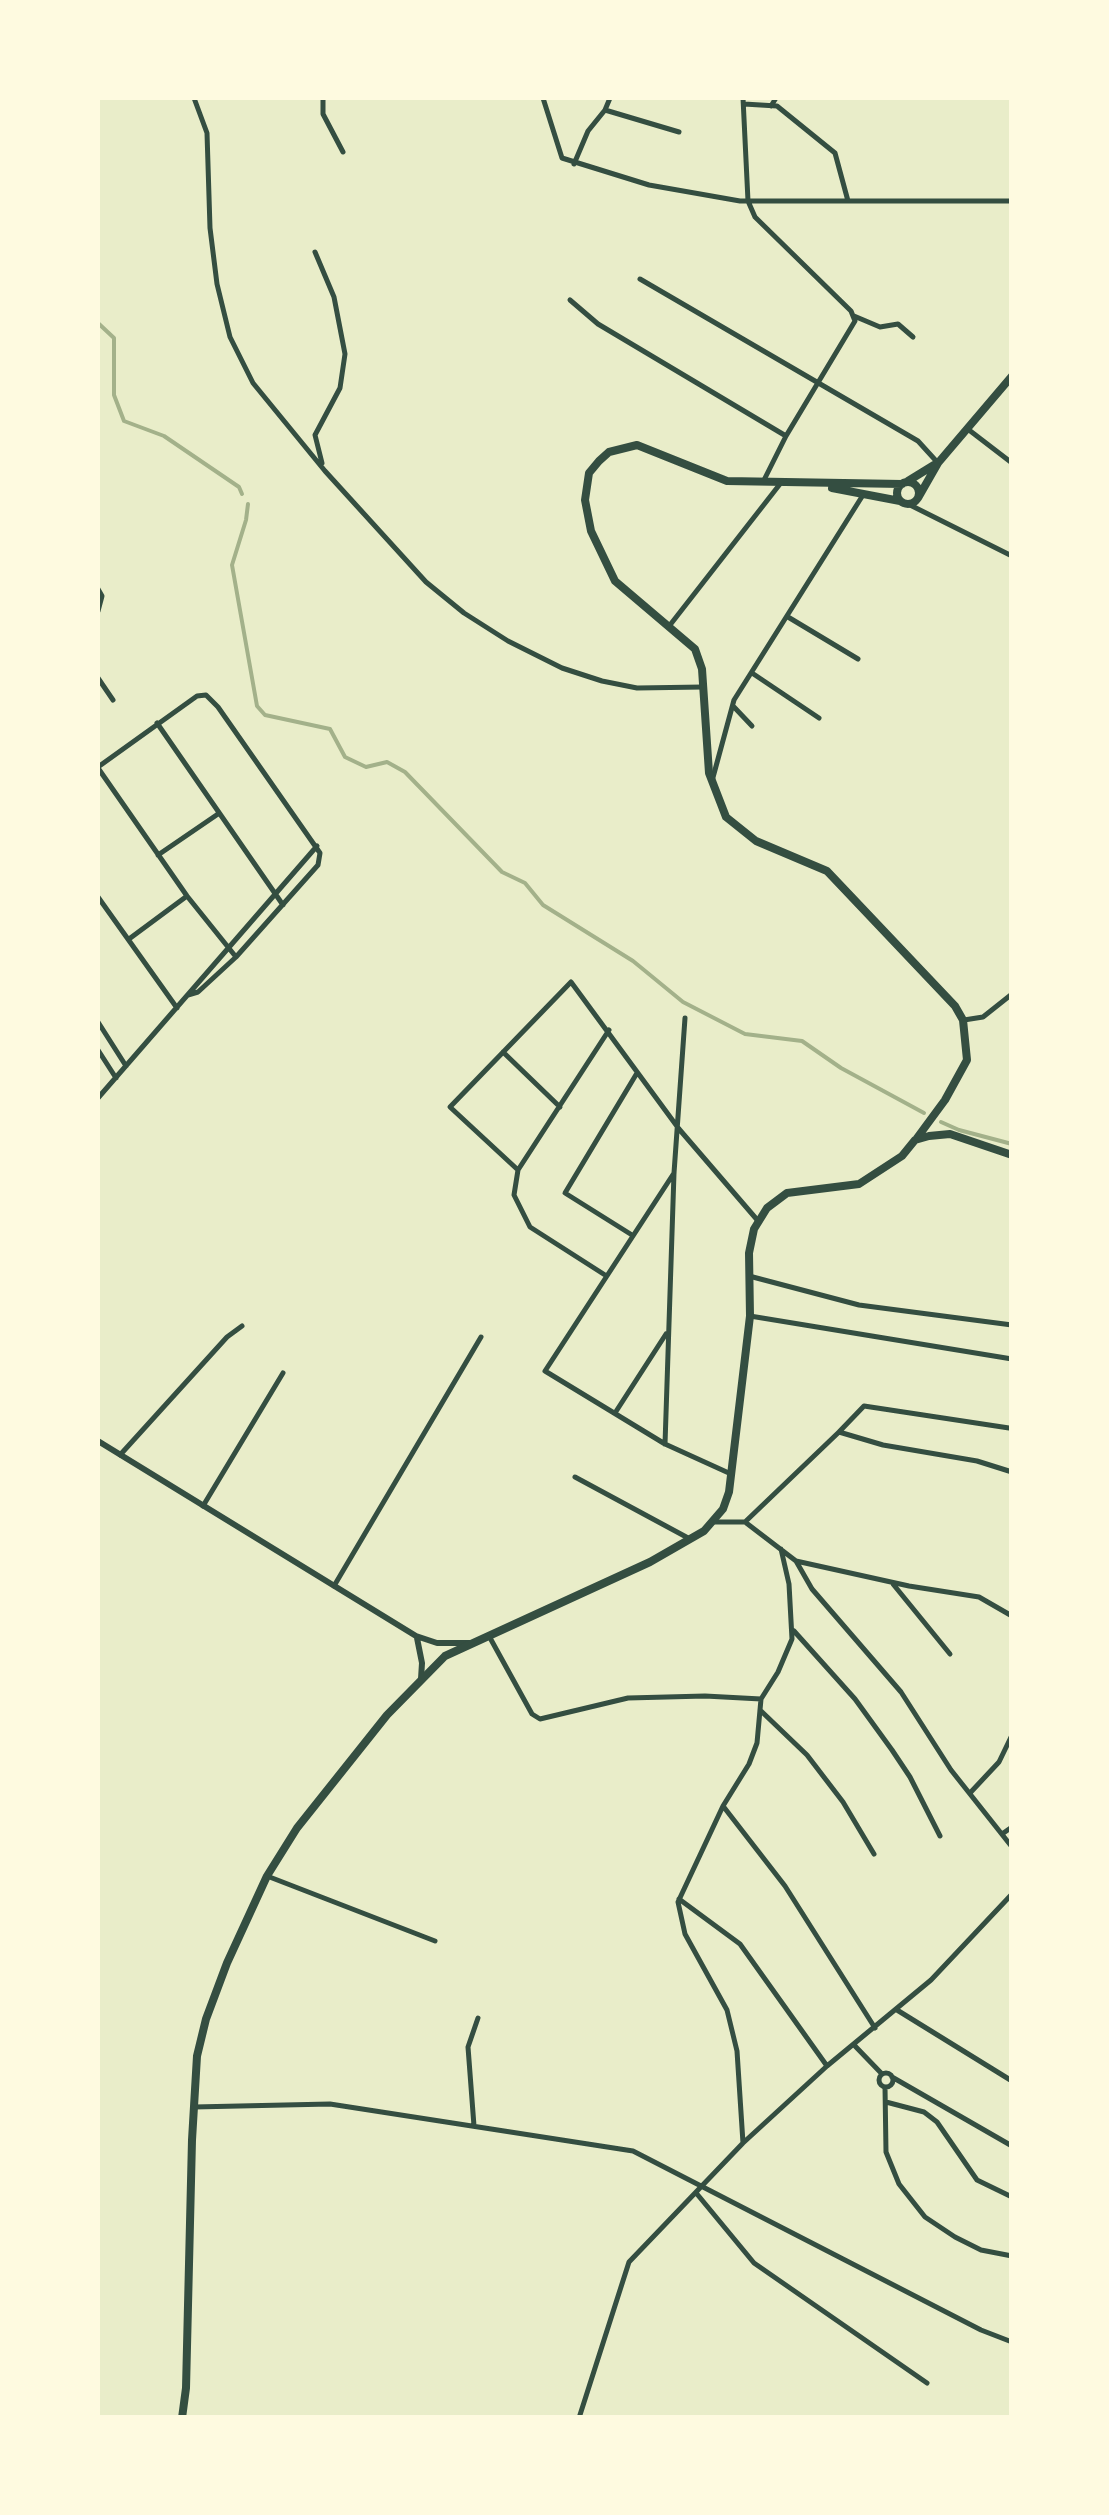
<!DOCTYPE html>
<html>
<head>
<meta charset="utf-8">
<style>
  body { margin:0 }
  #map { position:relative; width:1109px; height:2515px; overflow:hidden; background:#e9edc9; font-family:"Roboto Condensed",sans-serif }
  canvas { display:block }
  .frame { position:absolute; inset:0; border:100px solid #fefae0; pointer-events:none }
</style>
</head>
<body>
<div id="map">
<canvas width="1109" height="2515"></canvas>
<div class="frame"></div>
</div>
<script>
const g = document.querySelector('canvas').getContext('2d');
g.lineJoin = 'round';
function shape(rows) {
  const path = new Path2D();
  for (const r of rows) {
    if (r.length === 3) {
      path.moveTo(r[0] + r[2], r[1]);
      path.arc(r[0], r[1], r[2], 0, 2 * Math.PI);
      continue;
    }
    path.moveTo(r[0], r[1]);
    for (let i = 2; i < r.length; i += 2) path.lineTo(r[i], r[i + 1]);
  }
  return path;
}
function trace(path, color, width, dash) {
  g.strokeStyle = color;
  g.lineWidth = width;
  g.lineCap = dash ? 'butt' : 'round';
  g.setLineDash(dash || []);
  g.stroke(path);
}
trace(shape([
  [98,323,114,338,114,395,124,421,164,436,239,487,242,494],
  [248,504,246,520,232,565,257,706,265,715,330,729,345,757,366,767,387,762,405,772,502,872,525,883,543,905,633,961,683,1002,745,1034,802,1041,841,1068,924,1113],
  [941,1122,959,1130,1012,1144]
]), '#a3b18a', 4);
trace(shape([
  [194,98,207,133,210,228,217,284,230,337,253,383,325,471,426,582,464,613,508,641,562,668,602,681,637,688,703,687],
  [323,98,323,114,343,152],
  [543,98,562,158,649,185,740,201,1012,201],
  [744,104,777,106,835,153,848,201],
  [771,106,776,98],
  [605,110,679,132],
  [574,164,588,131,605,110,610,98],
  [315,252,334,297,345,354,340,388,315,435,322,463],
  [640,279,918,441,938,463],
  [570,300,598,324,786,436,855,321,851,311,755,217,748,201,743,98],
  [854,316,880,327,898,324,913,337],
  [969,430,1012,463],
  [763,482,786,436],
  [908,504,1012,556],
  [98,589,102,596,98,611],
  [788,617,858,659],
  [670,625,780,484],
  [752,673,819,718],
  [98,678,113,700],
  [734,707,752,726],
  [157,723,283,905],
  [98,767,197,696,206,695,218,707,320,853,318,865,236,957,198,992,188,995],
  [98,768,187,896,236,957],
  [712,781,734,700,863,495],
  [158,855,218,814],
  [98,897,177,1008],
  [129,939,187,896],
  [964,1020,983,1017,1012,994],
  [98,1022,126,1066],
  [98,1050,116,1078],
  [503,1052,560,1107],
  [98,1098,317,846],
  [518,1170,450,1107,571,982,679,1129,759,1222],
  [674,1173,545,1371,665,1444,731,1474],
  [632,1235,565,1193,637,1073],
  [605,1275,530,1227,514,1195,518,1170,609,1030],
  [749,1276,859,1305,1012,1325],
  [750,1316,1012,1359],
  [615,1413,666,1334],
  [839,1432,864,1406,1009,1428],
  [665,1444,674,1173,685,1018],
  [120,1455,227,1337,242,1326],
  [575,1477,690,1539],
  [203,1506,283,1373],
  [715,1522,745,1522,796,1561,909,1586,979,1597,1012,1616],
  [745,1522,839,1432,883,1445,977,1461,1012,1472],
  [796,1561,812,1589,901,1692,951,1770,1012,1847],
  [893,1584,950,1654],
  [334,1586,481,1337],
  [794,1631,855,1699,892,1750,910,1777,940,1836],
  [489,1636,532,1714,540,1719,628,1698,705,1696,761,1699],
  [760,1710,807,1755,843,1802,874,1854],
  [970,1793,999,1762,1012,1735],
  [723,1806,785,1886,875,2028],
  [1002,1834,1012,1827],
  [267,1876,435,1941],
  [679,1899,740,1944,827,2066],
  [897,2010,1012,2081],
  [855,2046,882,2074],
  [886,2080,7],
  [892,2077,1012,2146],
  [885,2087,886,2152,899,2184,925,2217,955,2237,981,2250,1012,2256],
  [886,2102,924,2112,937,2122,977,2180,1012,2197],
  [194,2107,330,2104,633,2151,981,2330,1012,2342],
  [474,2126,468,2047,478,2018],
  [743,2143,827,2066,931,1980,1012,1894],
  [697,2194,754,2263,927,2383],
  [579,2418,629,2262,743,2143,737,2051,727,2010,685,1934,678,1902,723,1806,749,1764,757,1743,761,1699,778,1672,792,1639,789,1584,781,1549]
]), '#344e41', 5);
trace(shape([
  [98,1441,416,1636,437,1643,470,1643],
  [417,1638,422,1663,421,1679]
]), '#344e41', 6);
trace(shape([
  [908,481,934,465],
  [908,493,11],
  [902,484,727,481,637,445,609,452,599,461,589,473,585,500,591,531,615,581,695,649,702,669,709,773,726,817,756,841,827,871,955,1006,963,1020,967,1060,945,1100,917,1138],
  [832,488,900,501],
  [918,498,938,463,1012,376],
  [182,2418,186,2388,192,2140,197,2056,206,2019,227,1963,267,1876,297,1828,387,1715,445,1656,650,1562,704,1531,723,1509,729,1492,750,1316,749,1253,754,1229,767,1208,787,1193,859,1184,902,1156,915,1140,929,1136,950,1134,1012,1155]
]), '#344e41', 8);
</script>
</body>
</html>
